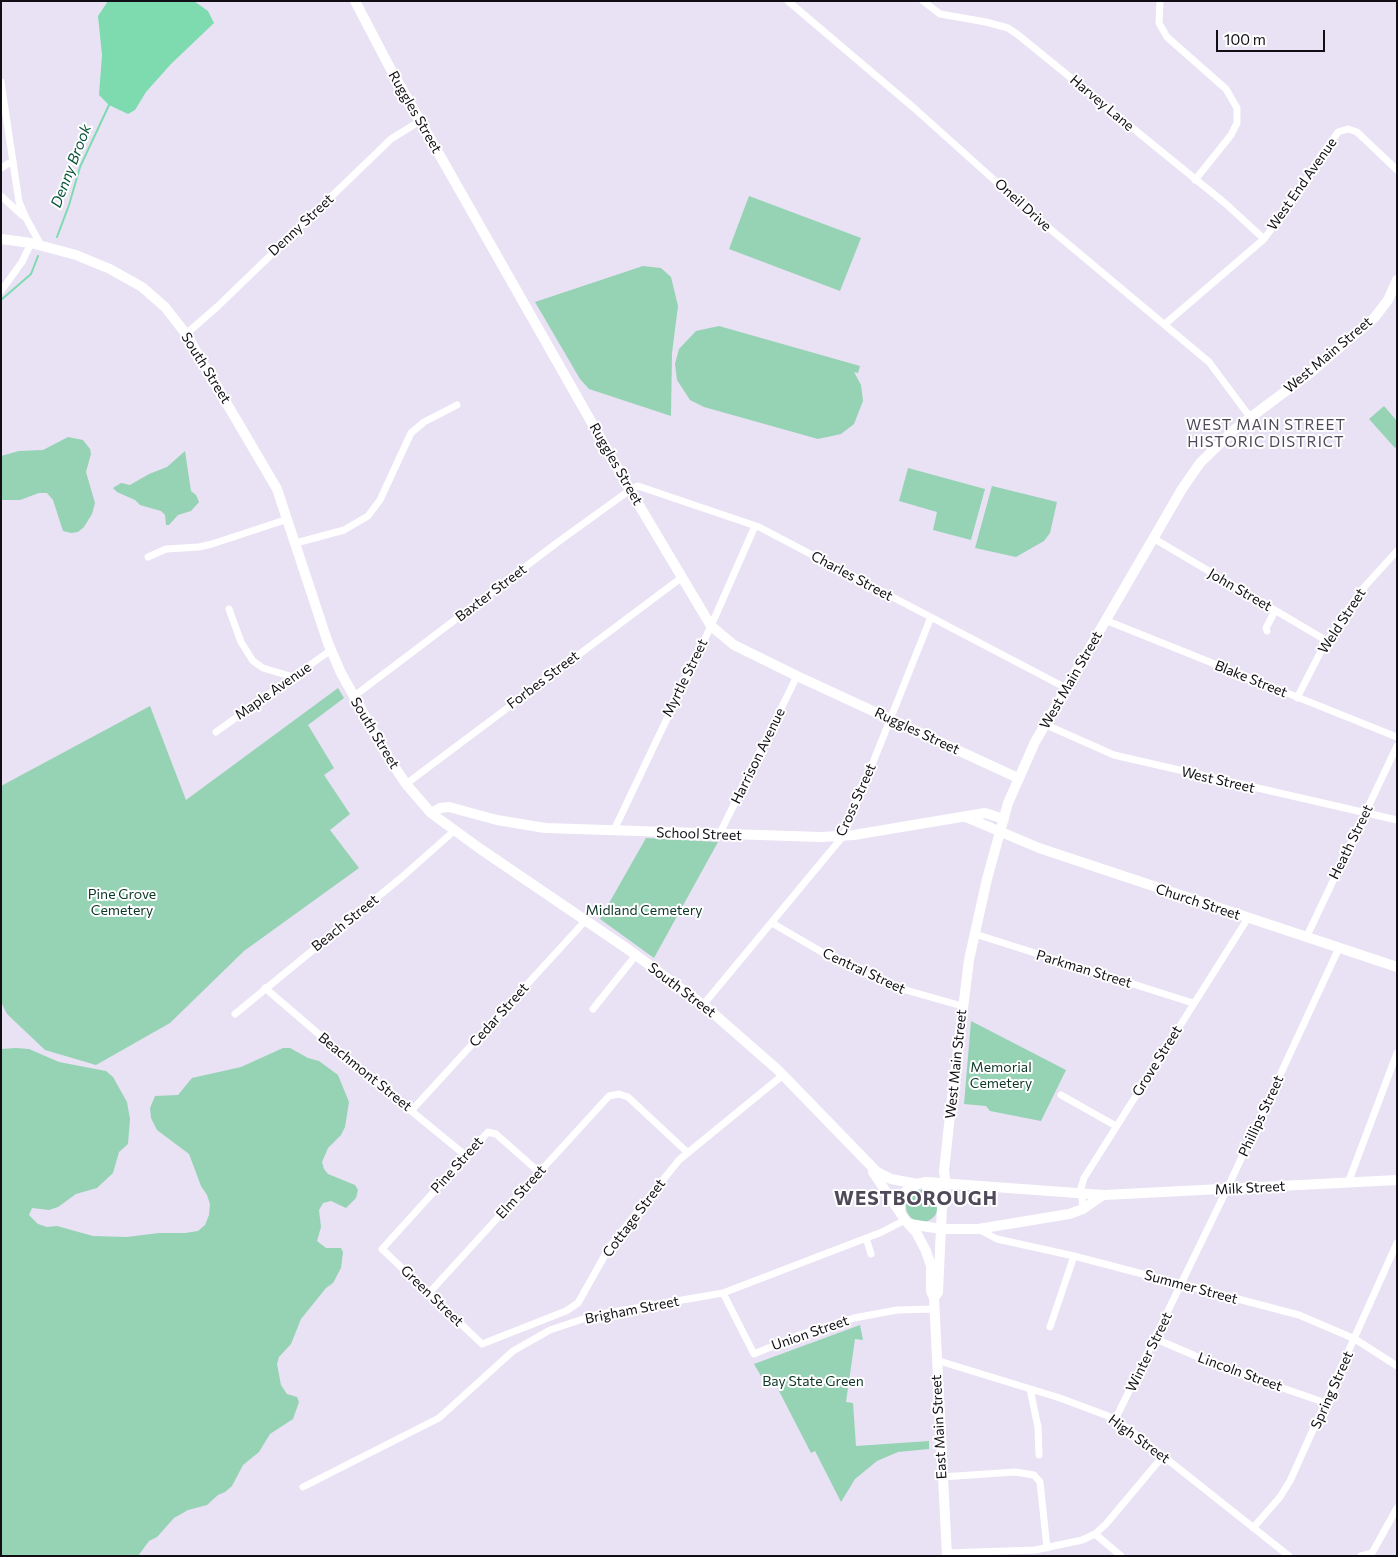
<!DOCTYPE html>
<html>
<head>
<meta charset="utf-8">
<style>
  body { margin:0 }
  #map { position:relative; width:1398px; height:1557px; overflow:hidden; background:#e9e1f4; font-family:Commissioner,sans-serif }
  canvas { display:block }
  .frame { position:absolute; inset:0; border:2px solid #110f15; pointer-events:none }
  .scale { position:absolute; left:1216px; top:30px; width:109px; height:22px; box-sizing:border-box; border:2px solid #110f15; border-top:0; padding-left:6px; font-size:15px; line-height:18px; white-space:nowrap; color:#110f15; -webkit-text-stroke:4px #fff; paint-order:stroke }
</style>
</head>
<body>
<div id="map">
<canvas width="1398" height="1557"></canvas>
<div class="frame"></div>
<div class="scale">100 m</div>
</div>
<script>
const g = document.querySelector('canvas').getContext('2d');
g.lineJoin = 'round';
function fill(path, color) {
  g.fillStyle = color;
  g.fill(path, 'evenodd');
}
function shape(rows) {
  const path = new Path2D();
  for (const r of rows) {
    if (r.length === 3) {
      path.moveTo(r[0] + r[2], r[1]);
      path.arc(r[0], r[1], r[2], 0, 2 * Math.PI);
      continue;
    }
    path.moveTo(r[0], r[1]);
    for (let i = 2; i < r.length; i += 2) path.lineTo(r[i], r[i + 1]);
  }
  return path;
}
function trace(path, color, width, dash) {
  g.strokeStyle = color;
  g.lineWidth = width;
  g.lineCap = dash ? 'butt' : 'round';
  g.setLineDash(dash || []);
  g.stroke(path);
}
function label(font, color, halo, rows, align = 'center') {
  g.font = font + ' Commissioner,sans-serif';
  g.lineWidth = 4;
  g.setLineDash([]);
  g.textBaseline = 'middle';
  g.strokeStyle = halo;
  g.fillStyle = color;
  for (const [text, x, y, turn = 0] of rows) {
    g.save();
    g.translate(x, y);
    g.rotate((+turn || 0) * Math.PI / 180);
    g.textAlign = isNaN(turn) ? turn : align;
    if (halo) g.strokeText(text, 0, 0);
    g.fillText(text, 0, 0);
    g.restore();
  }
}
fill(shape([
  [749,196,861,238,840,291,729,249],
  [643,266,661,268,671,277,678,306,672,353,671,416,589,389,580,379,535,302],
  [719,326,860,366,858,373,854,372,861,385,863,401,854,424,841,434,818,439,704,407,690,400,677,380,675,364,679,349,696,331],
  [1384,406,1397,421,1397,446,1395,448,1369,419],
  [68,437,83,440,90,449,91,454,86,472,95,503,92,514,84,527,78,532,71,533,63,531,53,500,47,493,39,493,20,500,1,500,1,456,19,451,43,450],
  [185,451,191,491,196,495,199,502,191,511,178,515,169,525,166,525,165,515,161,511,140,505,135,500,117,492,113,488,121,483,130,485,149,474,167,467],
  [908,468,985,489,971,540,933,530,937,512,899,501],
  [992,486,1057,502,1050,533,1044,541,1016,557,975,548],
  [338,688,344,698,308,725,334,768,324,775,350,814,330,830,359,868,244,951,170,1023,96,1065,45,1050,7,1014,1,1002,1,786,150,706,186,800],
  [646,838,718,842,654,958,600,919],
  [971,1021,1066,1070,1041,1121,990,1111,986,1106,964,1104],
  [16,1048,29,1049,59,1062,106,1071,113,1077,127,1102,130,1119,128,1144,119,1152,113,1173,97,1188,76,1194,58,1207,49,1210,32,1208,29,1215,38,1224,47,1227,57,1226,93,1236,127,1237,159,1233,185,1233,198,1231,205,1225,209,1215,210,1204,207,1195,201,1186,189,1154,157,1130,151,1118,150,1108,155,1096,178,1095,192,1078,241,1067,283,1048,290,1048,308,1058,319,1061,338,1075,349,1102,345,1127,341,1135,328,1148,322,1162,324,1169,328,1174,355,1185,358,1190,356,1198,346,1208,331,1201,323,1203,319,1210,321,1227,317,1241,326,1248,341,1248,343,1252,341,1268,333,1283,326,1288,301,1319,291,1344,279,1357,277,1364,281,1385,287,1394,297,1397,299,1402,293,1419,270,1434,259,1452,243,1465,232,1486,225,1492,218,1495,207,1505,188,1510,174,1518,157,1537,149,1541,138,1556,1,1556,1,1049],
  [922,1206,16],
  [860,1325,863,1340,855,1339,846,1402,853,1403,856,1446,929,1441,929,1449,898,1452,877,1461,855,1479,841,1502,815,1451,811,1453,778,1389,769,1378,761,1376,754,1364]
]), '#95d3b4');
fill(shape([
  [108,1,194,1,208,11,214,23,171,64,146,92,135,110,128,114,109,105,99,95,102,55,98,16]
]), '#7ddbaf');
trace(shape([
  [57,237,69,205,80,167,109,105],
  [1,300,31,274,38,256]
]), '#7ddbaf', 2);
trace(shape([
  [788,1,914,108,1031,213,1209,362,1250,417],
  [923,1,940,14,986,22,1008,28,1017,34,1226,204,1264,239],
  [1160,1,1159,23,1167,37,1226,89,1237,108,1237,123,1231,135,1195,180],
  [1,82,19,202,26,218,42,247],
  [1,168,13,161],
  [1,196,23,216],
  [1,291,22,262,31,243],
  [1165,324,1264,239,1293,200,1338,132,1348,129,1357,132,1397,170],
  [186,334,217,307,391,139,420,121],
  [1153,538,1327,641],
  [296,543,344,530,368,516,380,500,411,433,424,422,457,405],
  [148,557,166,549,199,547,212,544,288,519],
  [229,609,241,642,253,661,263,668,293,677],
  [1105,620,1397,737],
  [1267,631,1266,628,1275,611],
  [353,697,558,542,630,490,638,486,759,527,1066,688],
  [1297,698,1321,651,1345,613,1366,585,1397,551],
  [1044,724,1114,755,1397,820],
  [216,732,331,650],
  [406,784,681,578],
  [614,830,711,626,755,526],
  [719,835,797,676],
  [772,923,832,958,895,987,962,1006],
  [975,934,1193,1003],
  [1306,938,1397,746],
  [265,988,349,1060,465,1155],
  [703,1005,844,835,931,617],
  [593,1009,636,955],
  [235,1014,402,877,454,831],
  [1061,1095,1116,1126],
  [412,1110,586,920],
  [539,1172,496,1134,488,1132,382,1249,482,1344,566,1311,578,1303,610,1246,679,1160,783,1075],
  [1348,1183,1397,1053],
  [1083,1209,1081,1188,1084,1178,1248,918],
  [978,1229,997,1239,1074,1256,1299,1315,1355,1339,1397,1366],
  [866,1238,871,1254],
  [429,1293,609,1096,619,1094,628,1097,687,1152],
  [723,1293,754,1354,799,1335,854,1318,897,1310,935,1309],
  [1050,1327,1074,1256],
  [1156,1339,1219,1366,1326,1403],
  [936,1360,1060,1398,1108,1416,1129,1429,1289,1556],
  [1030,1389,1038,1427,1039,1455],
  [1115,1420,1227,1189,1339,948],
  [942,1477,1015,1472,1034,1475,1040,1482,1047,1548],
  [303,1487,439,1418,513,1351,550,1330,595,1315,723,1293,882,1232,905,1220],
  [1253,1528,1280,1497,1290,1481,1397,1243],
  [1095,1534,1121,1556],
  [946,1553,1035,1550,1082,1540,1095,1534,1106,1524,1163,1456],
  [1361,1556,1372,1553,1397,1508]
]), '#fff', 7);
trace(shape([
  [355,1,389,66,630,490,711,626,734,645,797,676,1018,778],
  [1,239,31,243,76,255,110,269,142,287,165,307,186,334,277,489,328,643,341,673,388,757,406,784,431,813,479,848,629,950,706,1007,778,1070,877,1172,891,1179,917,1184],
  [431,813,440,808,449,807,497,820,545,828,821,837,854,835,985,813,1004,819],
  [968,818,1039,848,1397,967],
  [873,1172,905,1220,916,1232,926,1251,931,1266,931,1291,934,1298,947,1556],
  [923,1183,938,1192,942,1207,938,1292,934,1298],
  [942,1207,945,1202,946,1187,944,1171,951,1106,969,960,987,879,1008,803,1035,742,1182,489,1200,463,1235,429,1310,373,1375,317,1388,300,1397,280],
  [900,1212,900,1201,905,1192,917,1184,926,1182,1104,1195,1397,1180],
  [910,1224,941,1229,978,1229,1069,1214,1083,1209,1103,1195]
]), '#fff', 10);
label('14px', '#110f15', '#fff', [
  ["Harvey Lane",1102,103,40],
  ["Ruggles Street",415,112,60],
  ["West End Avenue",1302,184,-55],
  ["Oneil Drive",1023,205,42],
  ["Denny Street",301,225,-43],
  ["West Main Street",1328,355,-40],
  ["South Street",206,368,58],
  ["Ruggles Street",616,464,60],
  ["Charles Street",852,576,28],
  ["John Street",1240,590,30],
  ["Baxter Street",491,593,-37],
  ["Weld Street",1342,621,-57],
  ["Myrtle Street",685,678,-64],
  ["Blake Street",1251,679,22],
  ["Forbes Street",543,680,-37],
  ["West Main Street",1071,680,-60],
  ["Maple Avenue",273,691,-35],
  ["Ruggles Street",917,731,25],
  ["South Street",375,733,59],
  ["Harrison Avenue",758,756,-64],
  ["West Street",1218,780,13],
  ["Cross Street",856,800,-66],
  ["School Street",699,834,2],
  ["Heath Street",1351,842,-64],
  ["Church Street",1198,902,18],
  ["Beach Street",345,923,-39],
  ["Parkman Street",1084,969,17],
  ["Central Street",864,971,25],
  ["South Street",682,990,37],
  ["Cedar Street",499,1015,-48],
  ["Grove Street",1157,1061,-58],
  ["West Main Street",956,1064,-84],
  ["Beachmont Street",365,1072,39],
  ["Phillips Street",1261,1116,-65],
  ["Pine Street",457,1165,-48],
  ["Milk Street",1250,1188,-3],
  ["Elm Street",521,1192,-48],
  ["Cottage Street",634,1218,-53],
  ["Summer Street",1191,1287,15],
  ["Green Street",432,1296,44],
  ["Brigham Street",632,1310,-11],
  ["Union Street",810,1333,-19],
  ["Winter Street",1149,1352,-64],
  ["Lincoln Street",1240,1372,20],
  ["Spring Street",1332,1390,-66],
  ["East Main Street",939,1427,-93],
  ["High Street",1139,1439,36]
]);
label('14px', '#0c3625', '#fff', [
  ["Pine Grove",122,894],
  ["Cemetery",122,910],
  ["Midland Cemetery",644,910],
  ["Memorial",1001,1067],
  ["Cemetery",1001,1083],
  ["Bay State Green",813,1381]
]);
label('italic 15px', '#09573b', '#fff', [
  ["Denny Brook",71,166,-69]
]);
g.letterSpacing = '1px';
label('15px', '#4f4959', '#fff', [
  ["WEST MAIN STREET",1266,425],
  ["HISTORIC DISTRICT",1266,442]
]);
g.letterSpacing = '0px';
g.letterSpacing = '1px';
label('bold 19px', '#4f4959', '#fff', [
  ["WESTBOROUGH",916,1199]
]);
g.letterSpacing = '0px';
</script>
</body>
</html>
